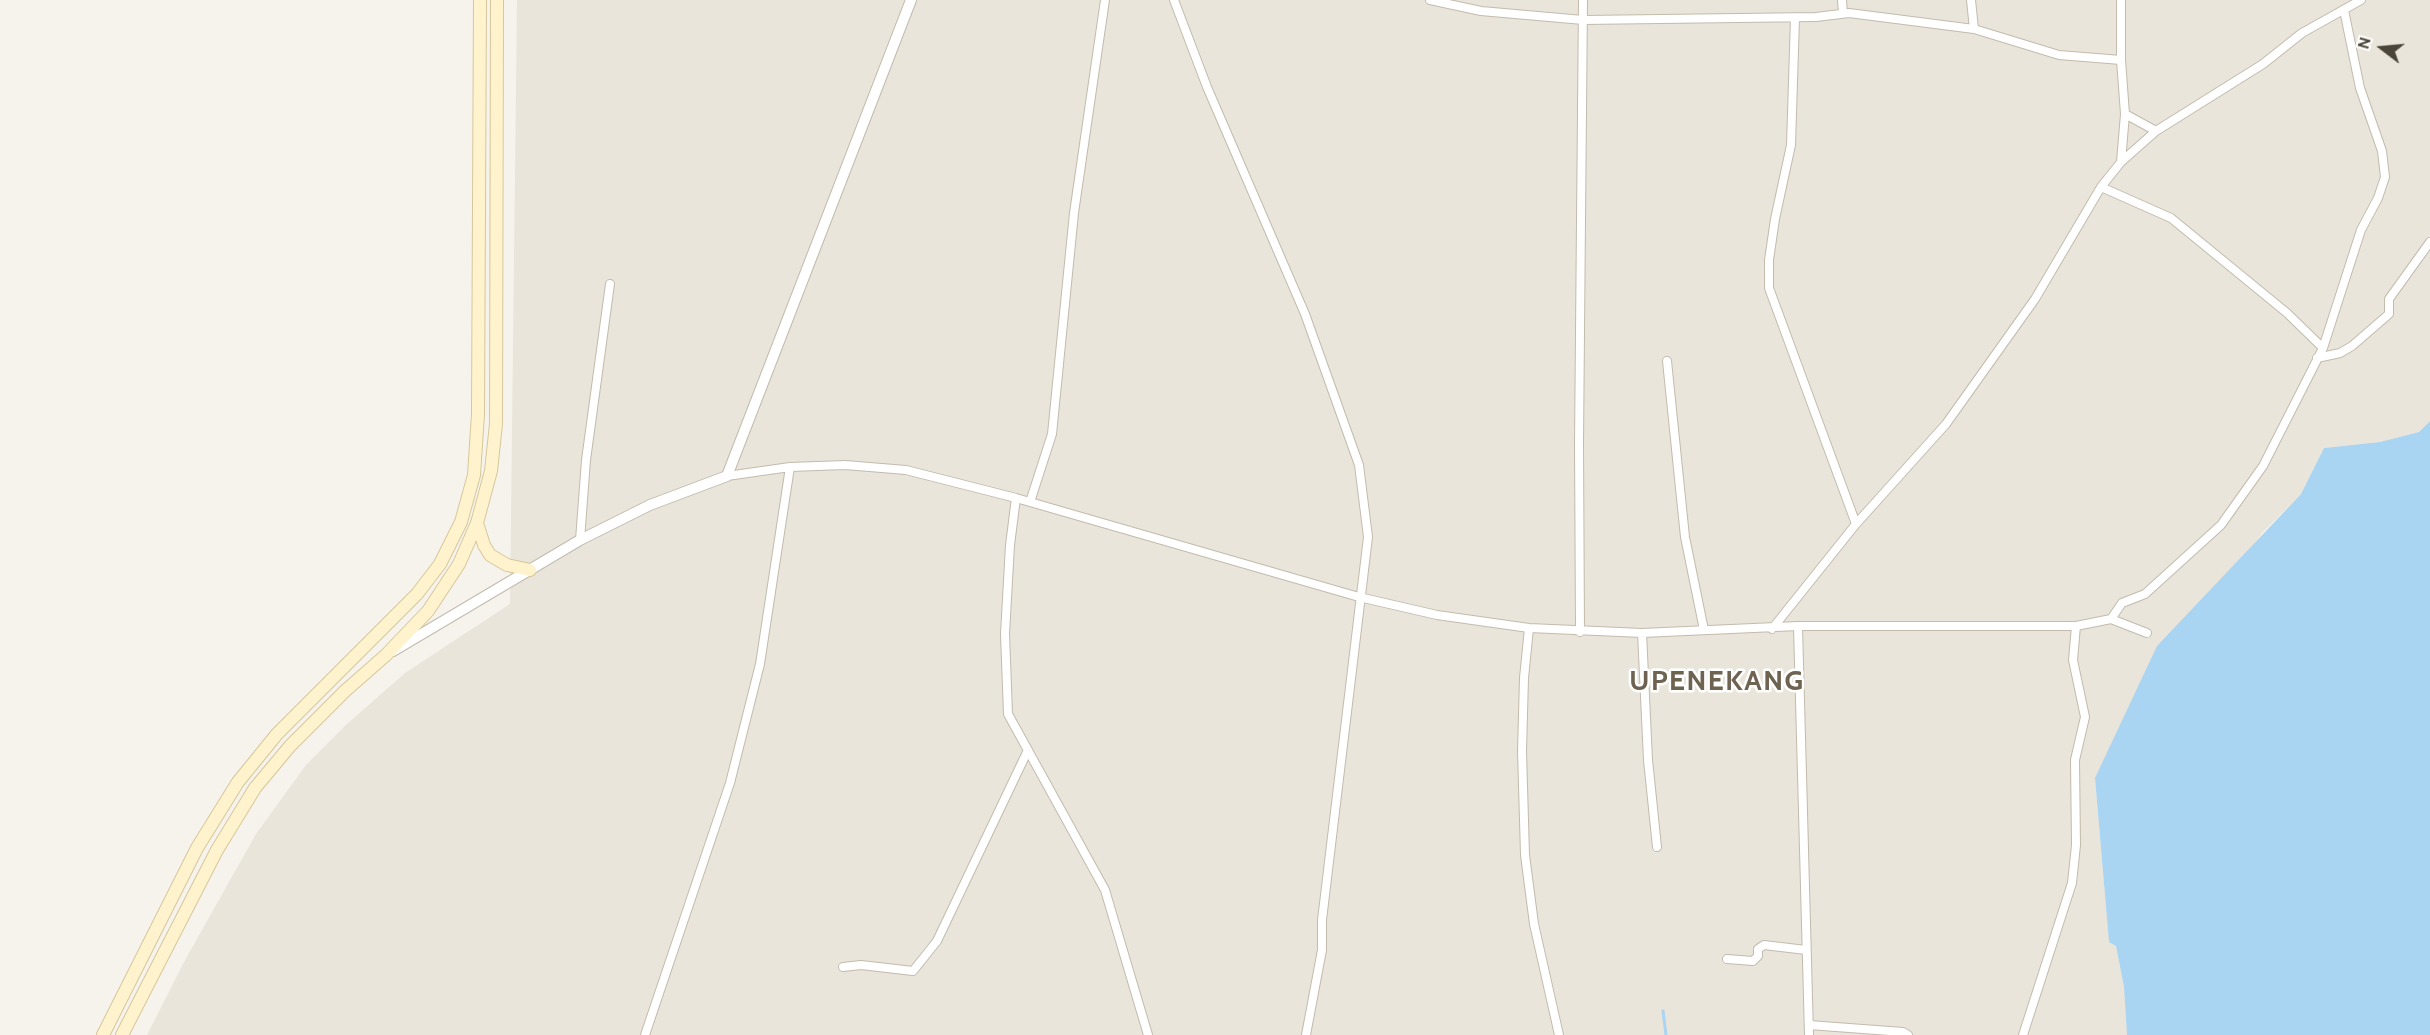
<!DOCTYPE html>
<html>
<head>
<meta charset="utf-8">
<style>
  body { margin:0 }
  #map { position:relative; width:2430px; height:1035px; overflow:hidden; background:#f6f3ec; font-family:Cabin,sans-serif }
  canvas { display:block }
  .north { position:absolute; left:2352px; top:18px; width:60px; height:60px; -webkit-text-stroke:4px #fff; paint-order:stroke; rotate:286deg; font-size:16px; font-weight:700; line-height:24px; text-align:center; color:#4b4439 }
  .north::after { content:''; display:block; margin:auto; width:21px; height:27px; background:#4b4439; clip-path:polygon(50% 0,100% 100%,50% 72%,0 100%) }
</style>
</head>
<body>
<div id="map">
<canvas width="2430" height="1035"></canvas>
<div class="north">N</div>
</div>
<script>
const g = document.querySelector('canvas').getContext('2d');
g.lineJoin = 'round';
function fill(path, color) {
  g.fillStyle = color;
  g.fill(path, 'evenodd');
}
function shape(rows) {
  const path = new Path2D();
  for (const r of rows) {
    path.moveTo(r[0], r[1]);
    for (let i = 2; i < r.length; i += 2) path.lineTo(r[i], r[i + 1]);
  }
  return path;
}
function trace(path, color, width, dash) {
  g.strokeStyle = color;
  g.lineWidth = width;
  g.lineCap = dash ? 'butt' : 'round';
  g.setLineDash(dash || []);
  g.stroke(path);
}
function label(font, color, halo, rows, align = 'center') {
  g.font = font + ' Cabin,sans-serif';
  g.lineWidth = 5;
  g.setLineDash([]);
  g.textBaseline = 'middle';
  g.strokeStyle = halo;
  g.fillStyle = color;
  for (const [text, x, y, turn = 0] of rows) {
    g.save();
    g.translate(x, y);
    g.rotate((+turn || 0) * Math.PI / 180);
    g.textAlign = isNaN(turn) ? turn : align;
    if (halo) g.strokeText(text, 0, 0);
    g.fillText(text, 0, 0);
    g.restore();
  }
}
fill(shape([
  [517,0,2430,0,2430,421,2419,432,2380,442,2324,448,2301,494,2262,533,2095,778,2109,941,2116,946,2124,987,2127,1035,147,1035,184,962,256,834,306,765,347,724,405,673,510,604]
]), '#eae5da');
fill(shape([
  [2430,421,2430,1035,2127,1035,2124,987,2116,946,2109,942,2095,778,2157,646,2301,494,2324,448,2380,442,2419,432]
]), '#a9d4f2');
trace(shape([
  [1663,1011,1666,1035]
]), '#a9d4f2', 3);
const minor = shape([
  [1174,0,1207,87,1305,314,1359,465,1368,537,1322,920,1322,950,1306,1035],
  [1430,0,1481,11,1583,20,1816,17,1849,13,1974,29,2059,55,2121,60],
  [1842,0,1843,13],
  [1971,0,1974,29],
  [2121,0,2121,60,2125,114,2156,131],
  [1795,18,1791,145,1775,219,1769,260,1769,288,1856,524],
  [2121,162,2125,114],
  [2101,187,2171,218,2287,313,2323,348],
  [2317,358,2340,353,2352,346,2389,314,2389,299,2430,242],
  [1667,361,1685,537,1704,630],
  [727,476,790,467,845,465,906,470,1016,498,1359,597,1437,615,1529,628,1642,633,1798,626,2076,626,2111,619,2147,633],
  [1016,498,1010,545,1005,634,1008,714,1105,890,1148,1035],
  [1030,502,1052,434,1074,213,1105,0],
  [580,540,586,460,610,284],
  [2111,619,2122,603,2145,594,2221,525,2263,466,2323,348,2361,230,2378,198,2385,177,2382,151,2360,88,2344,10],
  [1798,626,1809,1035],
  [1529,628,1524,678,1522,751,1525,855,1534,924,1559,1035],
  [1772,629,1856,524,1946,424,2035,299,2101,187,2121,162,2156,131,2263,64,2302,33,2361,0],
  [1580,632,1579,443,1583,0],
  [1642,633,1648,760,1657,847],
  [1727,959,1753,961,1758,956,1758,949,1764,945,1806,950],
  [843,967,861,965,913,971,937,941,1028,750],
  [1809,1025,1903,1032,1908,1035],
  [645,1035,730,783,760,664,790,467],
  [2023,1035,2072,883,2076,845,2075,760,2085,717,2073,660,2076,626]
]);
const tertiary = shape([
  [393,651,580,540,650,505,727,476,911,0]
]);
const secondary = shape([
  [477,523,484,545,490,555,507,565,530,570],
  [103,1035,197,848,238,782,277,734,417,594,440,564,461,522,474,475,478,414,480,0],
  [122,1035,217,850,255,788,290,746,345,691,386,655,428,611,459,564,477,523,491,471,496,424,497,0]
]);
trace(minor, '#c2bbae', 10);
trace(tertiary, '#c2bbae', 12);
trace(secondary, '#d6c79b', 14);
trace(minor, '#fff', 8);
trace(tertiary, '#fff', 10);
trace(secondary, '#fff3cd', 12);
g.letterSpacing = '1.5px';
label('bold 28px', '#6e6250', '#fff', [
  ["UPENEKANG",1717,682]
]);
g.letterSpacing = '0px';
</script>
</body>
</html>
